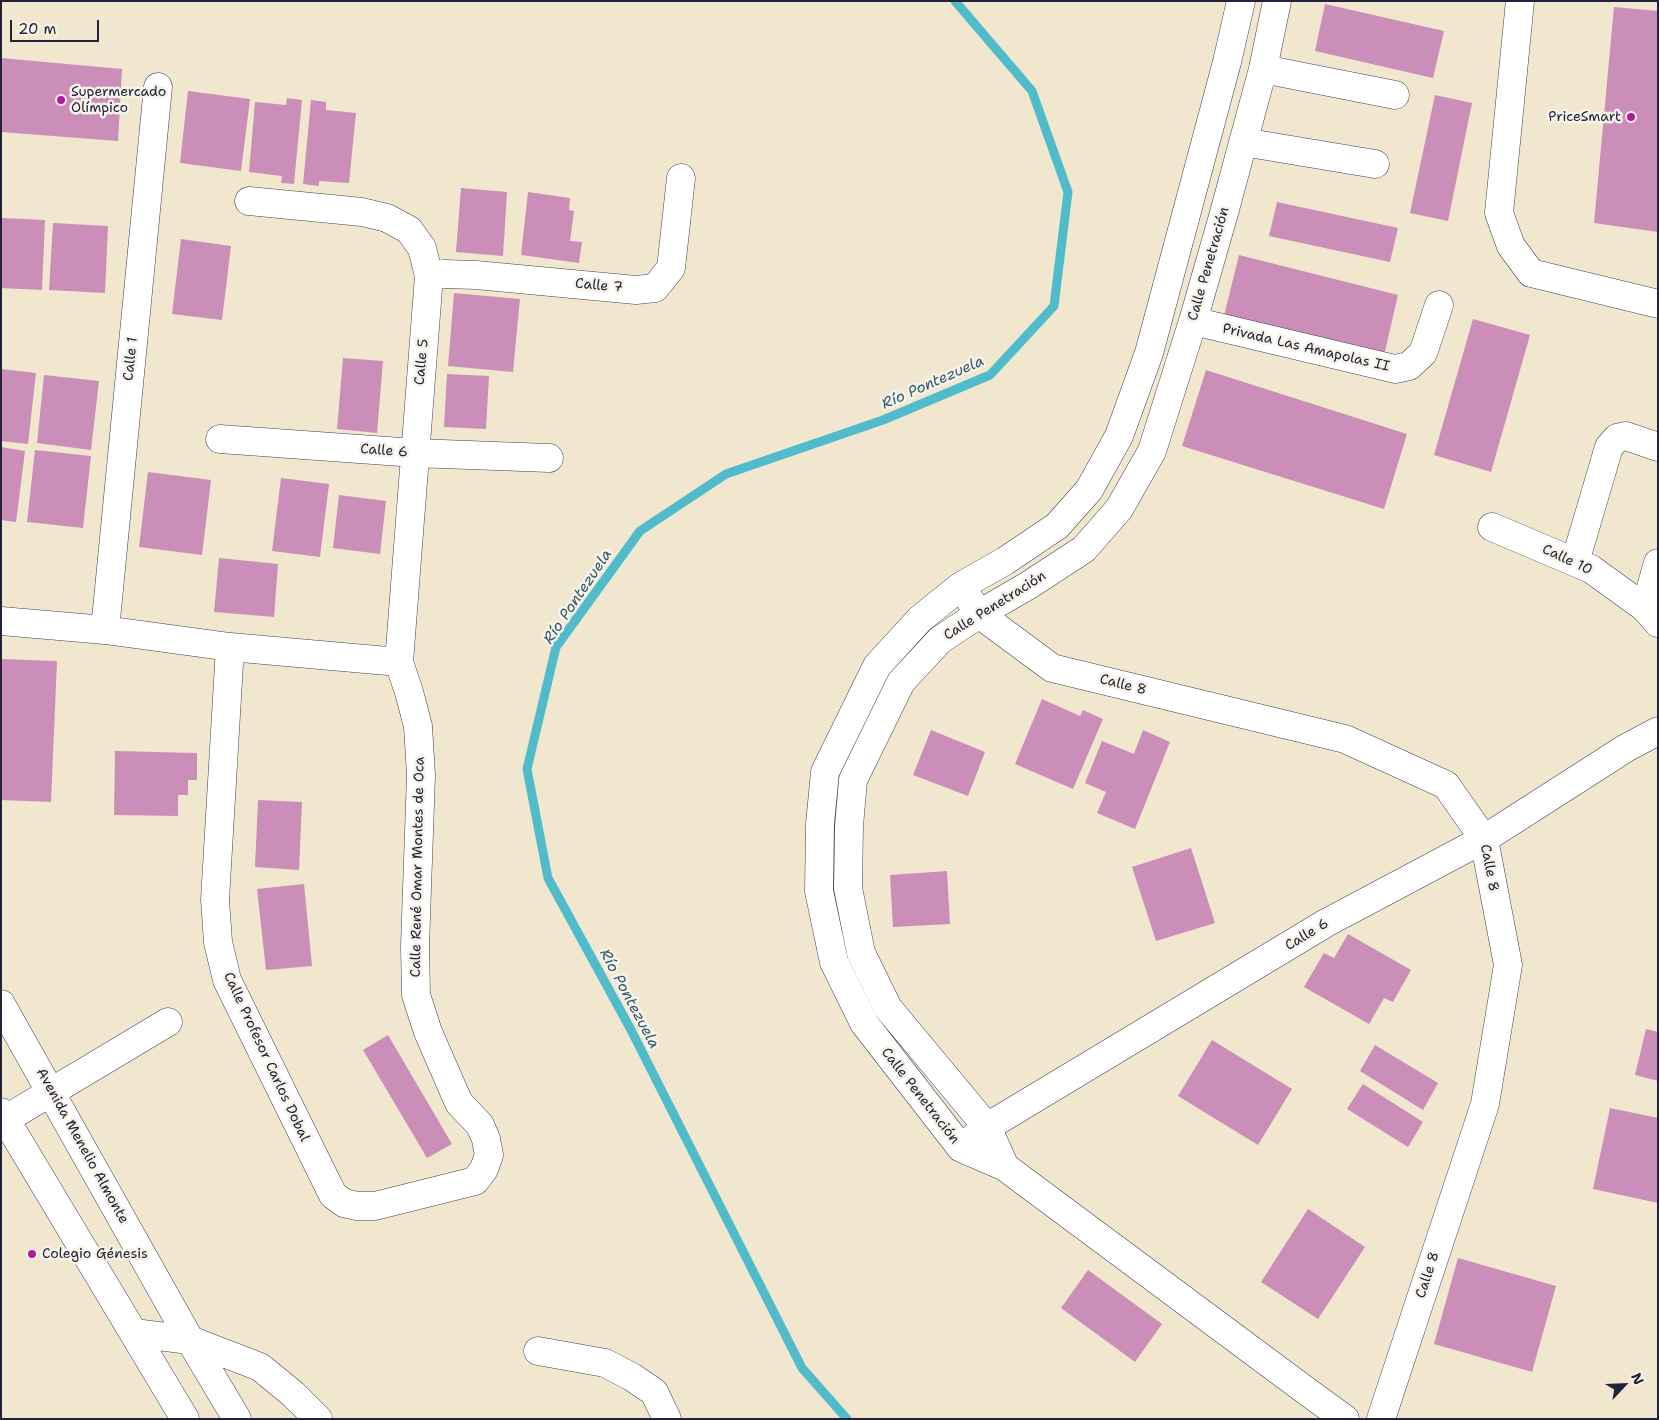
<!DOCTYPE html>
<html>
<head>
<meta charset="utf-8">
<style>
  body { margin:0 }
  #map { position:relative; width:1659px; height:1420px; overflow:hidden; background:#f0e7ce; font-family:"Shantell Sans",sans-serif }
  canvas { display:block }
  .frame { position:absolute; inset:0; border:2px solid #22223b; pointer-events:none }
  .north { position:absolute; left:1599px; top:1360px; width:50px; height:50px; -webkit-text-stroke:4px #f7f3e8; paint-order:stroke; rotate:65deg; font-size:14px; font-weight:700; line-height:20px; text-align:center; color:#22223b }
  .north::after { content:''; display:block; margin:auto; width:18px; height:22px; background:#22223b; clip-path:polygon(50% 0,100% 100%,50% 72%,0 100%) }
  .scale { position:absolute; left:10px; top:20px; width:89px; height:22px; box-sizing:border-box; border:2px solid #22223b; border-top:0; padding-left:6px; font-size:15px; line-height:18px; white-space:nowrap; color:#22223b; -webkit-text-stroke:4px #f7f3e8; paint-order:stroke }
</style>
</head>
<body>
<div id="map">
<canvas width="1659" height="1420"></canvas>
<div class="frame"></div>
<div class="north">N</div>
<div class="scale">20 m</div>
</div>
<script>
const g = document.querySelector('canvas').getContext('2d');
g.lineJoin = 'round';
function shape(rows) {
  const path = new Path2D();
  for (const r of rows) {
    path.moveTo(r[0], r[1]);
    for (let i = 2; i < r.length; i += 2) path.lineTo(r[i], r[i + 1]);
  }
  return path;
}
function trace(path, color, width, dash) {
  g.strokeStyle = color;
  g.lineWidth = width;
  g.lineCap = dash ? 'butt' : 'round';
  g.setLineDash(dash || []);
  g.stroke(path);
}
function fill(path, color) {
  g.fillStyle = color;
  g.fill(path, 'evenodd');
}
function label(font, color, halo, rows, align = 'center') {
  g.font = font + ' "Shantell Sans",sans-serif';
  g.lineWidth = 5;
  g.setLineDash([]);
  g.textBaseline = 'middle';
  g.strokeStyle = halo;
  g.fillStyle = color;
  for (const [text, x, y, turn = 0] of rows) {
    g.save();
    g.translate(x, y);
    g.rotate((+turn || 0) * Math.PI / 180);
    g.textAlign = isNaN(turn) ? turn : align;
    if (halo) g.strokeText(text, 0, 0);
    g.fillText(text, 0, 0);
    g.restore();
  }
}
trace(shape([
  [847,1419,802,1368,630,1028,548,878,527,769,556,647,640,531,726,474,883,420,990,375,1054,306,1068,192,1032,91,955,1]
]), '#50bccb', 9);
fill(shape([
  [1325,4,1444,31,1433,78,1315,51],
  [1614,7,1658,11,1658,232,1594,223],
  [1,58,122,69,118,141,1,132],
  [188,91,250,99,241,171,180,163],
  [1435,95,1472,103,1448,221,1410,213],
  [287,98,302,100,294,184,281,183,282,176,249,172,255,102,286,105],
  [311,100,326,102,326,110,356,113,349,183,319,181,319,186,303,184],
  [461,188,507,192,503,256,456,252],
  [528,192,570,198,569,210,574,211,570,241,582,242,579,263,521,255],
  [1277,202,1398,228,1390,262,1269,236],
  [1,218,45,220,42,290,1,288],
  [53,223,108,226,105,293,49,290],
  [181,239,231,246,222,320,172,314],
  [1239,255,1398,295,1383,360,1223,320],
  [454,293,520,299,513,372,448,366],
  [1473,319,1530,335,1491,472,1434,455],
  [343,358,383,361,377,433,337,429],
  [1,369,36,373,28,444,1,441],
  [1206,370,1407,434,1384,509,1182,446],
  [447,374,489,376,486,429,444,427],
  [44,375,99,381,91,450,37,443],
  [1,447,25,451,16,522,1,520],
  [35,450,91,456,83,528,27,522],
  [148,472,211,480,202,555,139,547],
  [281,478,329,484,320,557,272,551],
  [339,495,386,501,380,554,333,548],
  [219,558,278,564,274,617,214,612],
  [1,659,57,661,51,802,1,800],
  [1042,699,1080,716,1083,710,1103,719,1073,789,1015,764],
  [931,730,985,752,968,796,913,775],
  [1143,730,1170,742,1135,829,1097,813,1106,792,1085,783,1102,741,1134,754],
  [115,751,197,753,197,780,188,780,188,795,178,795,178,816,114,815],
  [258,800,302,802,299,870,255,867],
  [1191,848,1215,923,1156,941,1132,867],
  [947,871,950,924,893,927,890,875],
  [304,884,312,966,266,970,257,889],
  [1348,934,1411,970,1393,1002,1384,998,1369,1024,1304,987,1324,953,1334,958],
  [1646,1029,1658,1032,1658,1081,1635,1075],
  [388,1035,452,1144,427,1158,363,1050],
  [1212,1040,1292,1089,1258,1145,1178,1096],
  [1375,1045,1438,1083,1423,1110,1360,1071],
  [1363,1084,1423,1122,1408,1147,1347,1109],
  [1610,1108,1658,1118,1658,1203,1593,1189],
  [1308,1209,1365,1247,1318,1319,1261,1282],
  [1458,1258,1556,1286,1532,1372,1434,1344],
  [1088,1270,1162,1324,1135,1362,1061,1308]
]), '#cb8eb9');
const minor = shape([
  [1241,1,1227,62,1149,353,1119,436,1089,490,1057,526,1005,561,961,586,920,619,877,666,825,772,820,824,819,891,834,962,864,1023,961,1148,1005,1167,1305,1390,1345,1419],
  [1520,1,1499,213,1511,246,1531,273,1658,304],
  [1263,69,1395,95],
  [1243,142,1375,164],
  [249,201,362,212,387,218,409,230,422,248,429,276,399,662],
  [429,276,444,274,476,275,636,290,655,288,671,268,681,178],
  [1193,321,1395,369,1409,366,1423,353,1439,305],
  [220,439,415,453,549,458],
  [1492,527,1591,569,1645,608,1658,623],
  [1575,562,1609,447,1617,438,1626,436,1658,447],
  [970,600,979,614,1052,668,1345,739,1446,785,1484,839,1508,965,1485,1104,1381,1419],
  [1645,608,1658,563],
  [1,621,105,630,230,647,399,662,409,692,418,726,421,775,415,946,416,995,428,1032,459,1103,480,1125,486,1139,489,1155,484,1169,475,1181,375,1206,357,1206,344,1203,333,1195,227,980,218,942,215,900,230,647],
  [105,630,158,87],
  [1,1004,190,1340,237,1419],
  [1,1112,185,1419],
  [6,1119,168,1022],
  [972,1139,987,1127,1326,923,1484,839,1626,748,1658,731],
  [1005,1167,987,1127,888,1008,861,953,848,888,849,826,853,780,901,682,940,640,979,614,1029,585,1084,549,1119,509,1152,451,1193,321,1224,213,1263,69,1277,1],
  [134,1333,190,1340,260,1367,293,1394,318,1419],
  [538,1351,605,1363,632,1377,654,1392,667,1419]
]);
trace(minor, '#414051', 29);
trace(minor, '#fff', 28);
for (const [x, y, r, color] of [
  [61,100,5,"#b5179e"],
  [1631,117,5,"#b5179e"],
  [32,1254,5,"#b5179e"]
]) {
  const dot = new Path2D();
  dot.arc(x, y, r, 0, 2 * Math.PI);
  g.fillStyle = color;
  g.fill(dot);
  trace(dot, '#f7f3e8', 2);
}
label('14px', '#22223b', '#f7f3e8', [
  ["Supermercado",71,92],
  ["Olímpico",71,108],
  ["PriceSmart",1621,117,"right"],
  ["Colegio Génesis",42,1254]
], 'left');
label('14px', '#22223b', '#f7f3e8', [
  ["Calle Penetración",1209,264,-74],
  ["Calle 7",599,286,5],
  ["Privada Las Amapolas II",1306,348,13],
  ["Calle 1",131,359,-84],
  ["Calle 5",422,362,-85],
  ["Calle 6",384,451,4],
  ["Calle 10",1567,560,25],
  ["Calle Penetración",995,606,-32],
  ["Calle 8",1123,685,14],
  ["Calle René Omar Montes de Oca",418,867,-89],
  ["Calle 8",1489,868,79],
  ["Calle 6",1307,935,-31],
  ["Calle Profesor Carlos Dobal",266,1057,65],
  ["Calle Penetración",920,1096,52],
  ["Avenida Menelio Almonte",82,1146,61],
  ["Calle 8",1428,1275,-72]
]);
label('italic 15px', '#32586d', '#f7f3e8', [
  ["Río Pontezuela",933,383,-24],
  ["Río Pontezuela",578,597,-56],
  ["Río Pontezuela",629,999,62]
]);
</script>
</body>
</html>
